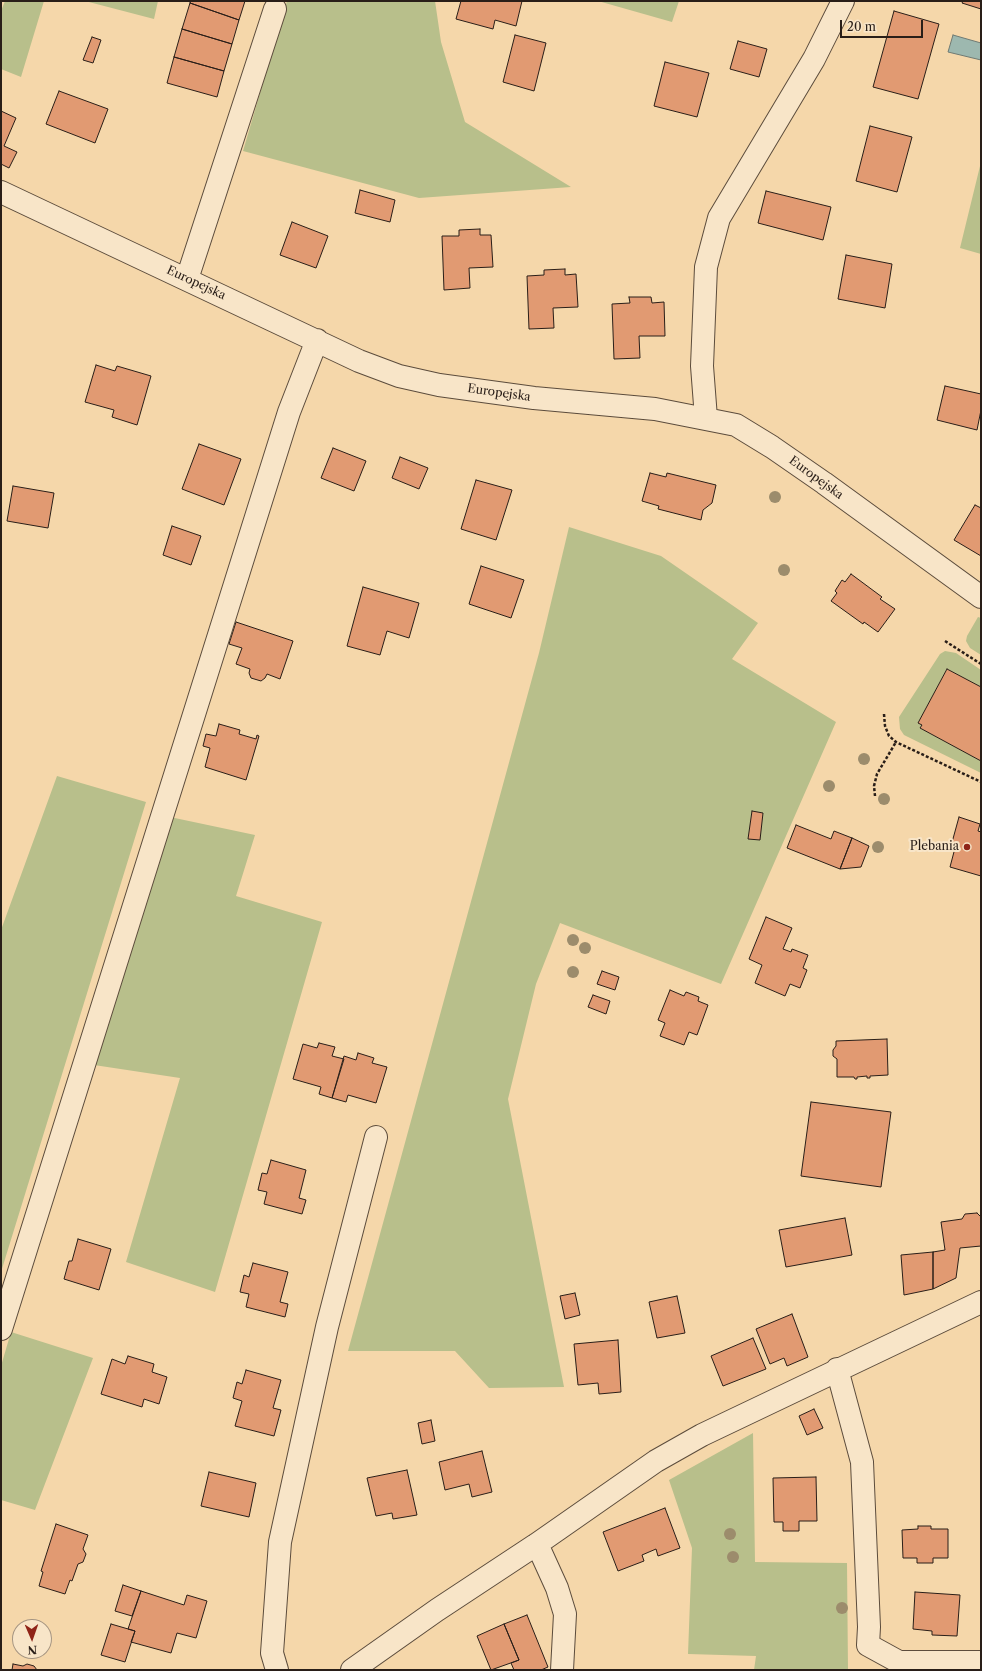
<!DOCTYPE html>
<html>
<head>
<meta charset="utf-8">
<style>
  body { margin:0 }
  #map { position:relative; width:982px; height:1671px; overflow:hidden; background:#f5d7aa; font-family:"Libre Caslon Text",serif }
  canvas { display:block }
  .frame { position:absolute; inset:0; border:2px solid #291e18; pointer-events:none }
  .north { position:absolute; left:12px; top:1619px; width:40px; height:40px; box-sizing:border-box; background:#f8e5c8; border:1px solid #a59582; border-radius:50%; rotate:178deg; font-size:11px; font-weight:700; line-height:16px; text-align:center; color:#291e18 }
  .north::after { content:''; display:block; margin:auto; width:14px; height:18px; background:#8f2418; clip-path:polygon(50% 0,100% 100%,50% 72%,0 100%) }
  .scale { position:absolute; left:840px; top:20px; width:83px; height:18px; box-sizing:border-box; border:2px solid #291e18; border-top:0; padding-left:5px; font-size:12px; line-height:14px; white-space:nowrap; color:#291e18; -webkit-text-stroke:3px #f8e5c8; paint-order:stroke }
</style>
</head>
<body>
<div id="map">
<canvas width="982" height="1671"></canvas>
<div class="frame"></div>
<div class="north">N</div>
<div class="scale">20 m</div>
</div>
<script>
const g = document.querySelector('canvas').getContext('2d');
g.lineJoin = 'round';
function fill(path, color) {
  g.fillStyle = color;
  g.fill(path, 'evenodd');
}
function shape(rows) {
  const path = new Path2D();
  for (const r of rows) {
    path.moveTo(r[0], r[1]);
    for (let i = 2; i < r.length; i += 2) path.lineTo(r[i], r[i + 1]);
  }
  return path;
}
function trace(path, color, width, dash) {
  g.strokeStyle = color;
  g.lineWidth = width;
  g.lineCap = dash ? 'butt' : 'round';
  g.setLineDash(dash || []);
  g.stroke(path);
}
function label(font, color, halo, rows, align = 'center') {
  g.font = font + ' "Libre Caslon Text",serif';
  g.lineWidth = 4;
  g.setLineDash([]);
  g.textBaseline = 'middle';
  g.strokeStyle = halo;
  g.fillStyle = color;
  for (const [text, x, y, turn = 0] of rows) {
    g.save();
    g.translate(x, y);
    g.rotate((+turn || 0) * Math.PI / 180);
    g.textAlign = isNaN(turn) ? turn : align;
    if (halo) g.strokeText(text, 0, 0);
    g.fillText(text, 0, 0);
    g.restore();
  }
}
fill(shape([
  [5,1,44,1,21,77,1,69,1,11],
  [85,1,158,1,154,19],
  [287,1,435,1,441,42,465,122,571,187,419,198,243,151],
  [598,1,679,1,672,22],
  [981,162,981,254,960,248],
  [569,527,661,556,758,623,732,659,836,722,721,984,560,923,536,984,508,1099,564,1387,489,1388,455,1351,348,1351,539,653],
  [978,617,981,618,981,655,970,648,966,641,967,636],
  [945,651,956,653,981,670,981,687,947,669,918,723,922,725,920,728,981,761,981,773,904,735,900,729,899,717,940,654],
  [57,776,146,802,1,1272,1,930],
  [170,817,255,835,236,896,322,922,215,1292,126,1262,180,1078,94,1065],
  [11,1332,93,1358,35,1510,1,1500,1,1366],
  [753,1433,755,1562,847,1563,848,1670,754,1670,756,1656,688,1654,692,1548,669,1480]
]), '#b8bf8b');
const water = shape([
  [953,35,981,43,981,60,948,52,953,35]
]);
fill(water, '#9db8af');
trace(water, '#6f7a73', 1);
const building = shape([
  [191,1,245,1,239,20,190,3,191,1],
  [461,1,522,1,516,26,495,20,493,29,456,19,461,1],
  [963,1,981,1,981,9,962,3,963,1],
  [190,3,239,20,232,44,182,29,190,3],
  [894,11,939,24,918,99,873,87,894,11],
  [182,29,232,44,224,71,174,57,182,29],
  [515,35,546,43,534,91,503,82,515,35],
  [92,37,101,40,93,63,83,60,92,37],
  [738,41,767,49,759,77,730,69,738,41],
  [174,57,224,71,217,97,167,83,174,57],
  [665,62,709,73,697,117,654,106,665,62],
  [59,91,108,109,95,143,46,124,59,91],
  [1,111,16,118,4,146,17,152,9,168,1,164,1,111],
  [870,126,912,137,897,192,856,181,870,126],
  [360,190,395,200,390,222,355,213,360,190],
  [766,191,831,207,823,240,758,223,766,191],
  [292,222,328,236,316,268,280,255,292,222],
  [480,229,480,235,491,235,493,267,469,268,470,288,444,290,442,236,459,236,459,230,480,229],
  [846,255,892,264,885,308,838,299,846,255],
  [565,269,565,275,576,274,578,307,553,308,554,328,529,329,527,276,544,275,544,270,565,269],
  [629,297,651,297,652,303,664,302,665,336,639,336,640,358,614,359,612,304,630,303,629,297],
  [96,365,115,371,117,366,151,376,137,425,112,417,114,410,85,402,96,365],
  [945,386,981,394,981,410,977,430,937,420,945,386],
  [199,444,241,459,224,505,182,489,199,444],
  [333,448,366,461,354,491,321,478,333,448],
  [400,457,428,468,419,489,392,478,400,457],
  [650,473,666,477,667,473,716,485,712,503,703,510,701,520,658,509,659,506,642,501,650,473],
  [476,480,512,490,496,540,461,529,476,480],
  [13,486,54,493,48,528,7,521,13,486],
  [975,505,981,508,981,556,954,540,975,505],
  [172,526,201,536,191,565,163,555,172,526],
  [481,566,524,580,511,618,469,604,481,566],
  [851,574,882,597,880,599,895,609,878,632,864,622,863,624,831,601,837,593,835,591,842,580,845,582,851,574],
  [363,587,419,603,409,638,387,631,380,655,347,646,363,587],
  [236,622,293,641,280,679,267,674,265,678,261,681,251,678,249,673,250,669,236,664,242,648,229,644,236,622],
  [947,669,981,687,981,761,920,728,922,725,918,723,947,669],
  [219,724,240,730,239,734,256,739,257,735,259,736,246,780,205,767,210,748,203,746,206,734,216,736,219,724],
  [752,811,763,813,760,840,748,839,752,811],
  [959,817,980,824,978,831,981,832,981,876,950,867,955,848,951,846,959,817],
  [796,825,831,839,834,831,852,838,840,869,787,848,796,825],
  [852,838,869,846,861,867,840,869,852,838],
  [766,917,792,928,783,949,791,952,792,949,808,955,803,968,807,970,800,988,790,984,785,996,755,983,762,965,749,959,766,917],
  [602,971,619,977,615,990,597,984,602,971],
  [670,990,684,996,686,992,699,997,698,1001,708,1005,697,1035,689,1032,684,1045,660,1036,665,1023,658,1020,670,990],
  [593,995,610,1001,606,1014,588,1007,593,995],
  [887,1039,888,1075,870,1076,870,1078,867,1078,867,1076,857,1077,857,1079,855,1079,854,1077,837,1077,837,1059,833,1056,833,1050,836,1046,836,1041,887,1039],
  [319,1043,335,1047,332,1056,344,1059,332,1098,319,1094,321,1087,293,1079,303,1044,317,1048,319,1043],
  [358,1053,374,1058,372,1063,387,1067,376,1103,348,1095,346,1102,332,1098,344,1056,356,1060,358,1053],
  [811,1102,891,1112,881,1187,801,1176,811,1102],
  [271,1160,306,1170,299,1198,306,1200,302,1214,264,1204,267,1192,258,1190,262,1173,267,1174,271,1160],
  [977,1213,981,1217,981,1246,960,1248,956,1278,933,1289,933,1252,945,1250,941,1222,962,1219,965,1214,977,1213],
  [845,1218,852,1255,786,1267,779,1230,845,1218],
  [78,1239,111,1249,99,1290,64,1279,69,1261,72,1261,78,1239],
  [933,1252,933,1289,904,1295,901,1255,933,1252],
  [253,1263,288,1272,280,1302,288,1304,285,1317,246,1307,249,1294,240,1292,244,1275,249,1277,253,1263],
  [575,1293,580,1315,565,1319,560,1296,575,1293],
  [677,1296,685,1333,657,1338,649,1302,677,1296],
  [792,1314,808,1357,787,1366,784,1358,770,1364,756,1329,792,1314],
  [753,1338,766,1369,723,1386,711,1356,753,1338],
  [618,1340,621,1392,599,1394,598,1383,578,1385,574,1344,618,1340],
  [128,1356,154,1364,152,1372,167,1377,159,1404,144,1399,142,1407,101,1394,112,1359,125,1364,128,1356],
  [246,1370,281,1380,273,1408,281,1410,274,1436,235,1426,242,1401,233,1398,237,1382,242,1384,246,1370],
  [814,1409,823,1428,807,1435,799,1416,814,1409],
  [431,1420,435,1441,422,1444,418,1423,431,1420],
  [482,1451,492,1492,472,1497,469,1484,445,1490,439,1462,482,1451],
  [407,1470,417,1515,393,1519,392,1513,376,1516,367,1478,407,1470],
  [209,1472,256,1483,249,1517,201,1506,209,1472],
  [816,1477,817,1521,799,1521,799,1531,783,1531,783,1522,774,1522,773,1478,816,1477],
  [665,1508,680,1548,658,1556,656,1549,642,1555,644,1561,618,1571,603,1532,665,1508],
  [56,1524,88,1535,83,1549,86,1554,83,1562,78,1564,72,1581,70,1580,65,1594,39,1586,43,1572,41,1571,56,1524],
  [918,1526,931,1526,931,1529,948,1529,948,1558,933,1558,933,1563,917,1563,917,1558,903,1558,902,1530,918,1529,918,1526],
  [123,1585,141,1591,132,1616,115,1611,123,1585],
  [141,1591,184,1605,187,1595,207,1601,196,1638,177,1633,171,1653,131,1642,135,1631,128,1629,141,1591],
  [915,1592,960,1595,957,1636,932,1635,932,1631,913,1629,915,1592],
  [527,1615,548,1667,541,1670,514,1670,511,1663,519,1660,504,1624,527,1615],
  [111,1624,135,1631,125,1662,101,1655,111,1624],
  [504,1624,519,1660,491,1670,477,1636,504,1624],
  [13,1664,23,1666,27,1664,34,1666,37,1670,12,1670,13,1664]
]);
fill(building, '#e19a72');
trace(building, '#291e18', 1);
const minor = shape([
  [1,192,359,361,399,376,439,385,534,398,655,409,736,425,772,447,824,483,981,597],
  [187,279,275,9],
  [706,418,702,366,706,267,719,218,814,59,843,1],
  [1,1329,289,412,317,340],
  [837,1369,862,1462,869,1627,868,1645,899,1662,981,1662],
  [537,1544,557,1588,565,1614,562,1670],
  [277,1670,272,1653,280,1542,327,1327,376,1137],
  [352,1670,437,1610,537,1544,656,1461,702,1435,981,1302]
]);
trace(minor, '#5c4c3c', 24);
trace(shape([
  [945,641,981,664],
  [884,714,885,726,889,736,896,742,981,782],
  [875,796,874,786,877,774,896,742]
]), '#291e18', 2.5, [3, 2]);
trace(minor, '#f8e5c8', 22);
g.fillStyle = '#9c8c6c';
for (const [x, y] of [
  [775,497],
  [784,570],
  [864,759],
  [829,786],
  [884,799],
  [878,847],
  [573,940],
  [585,948],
  [573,972],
  [730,1534],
  [733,1557],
  [842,1608]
]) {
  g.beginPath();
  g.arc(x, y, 6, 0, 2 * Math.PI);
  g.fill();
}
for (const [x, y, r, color] of [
  [967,847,4,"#8f2418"]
]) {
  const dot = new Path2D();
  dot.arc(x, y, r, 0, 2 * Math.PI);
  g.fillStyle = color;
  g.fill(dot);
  trace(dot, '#f8e5c8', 1.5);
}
label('12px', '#291e18', '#f8e5c8', [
  ["Europejska",196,283,25],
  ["Europejska",499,393,8],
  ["Europejska",816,478,36]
]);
label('12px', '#291e18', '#f8e5c8', [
  ["Plebania",959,847]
], 'right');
</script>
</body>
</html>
